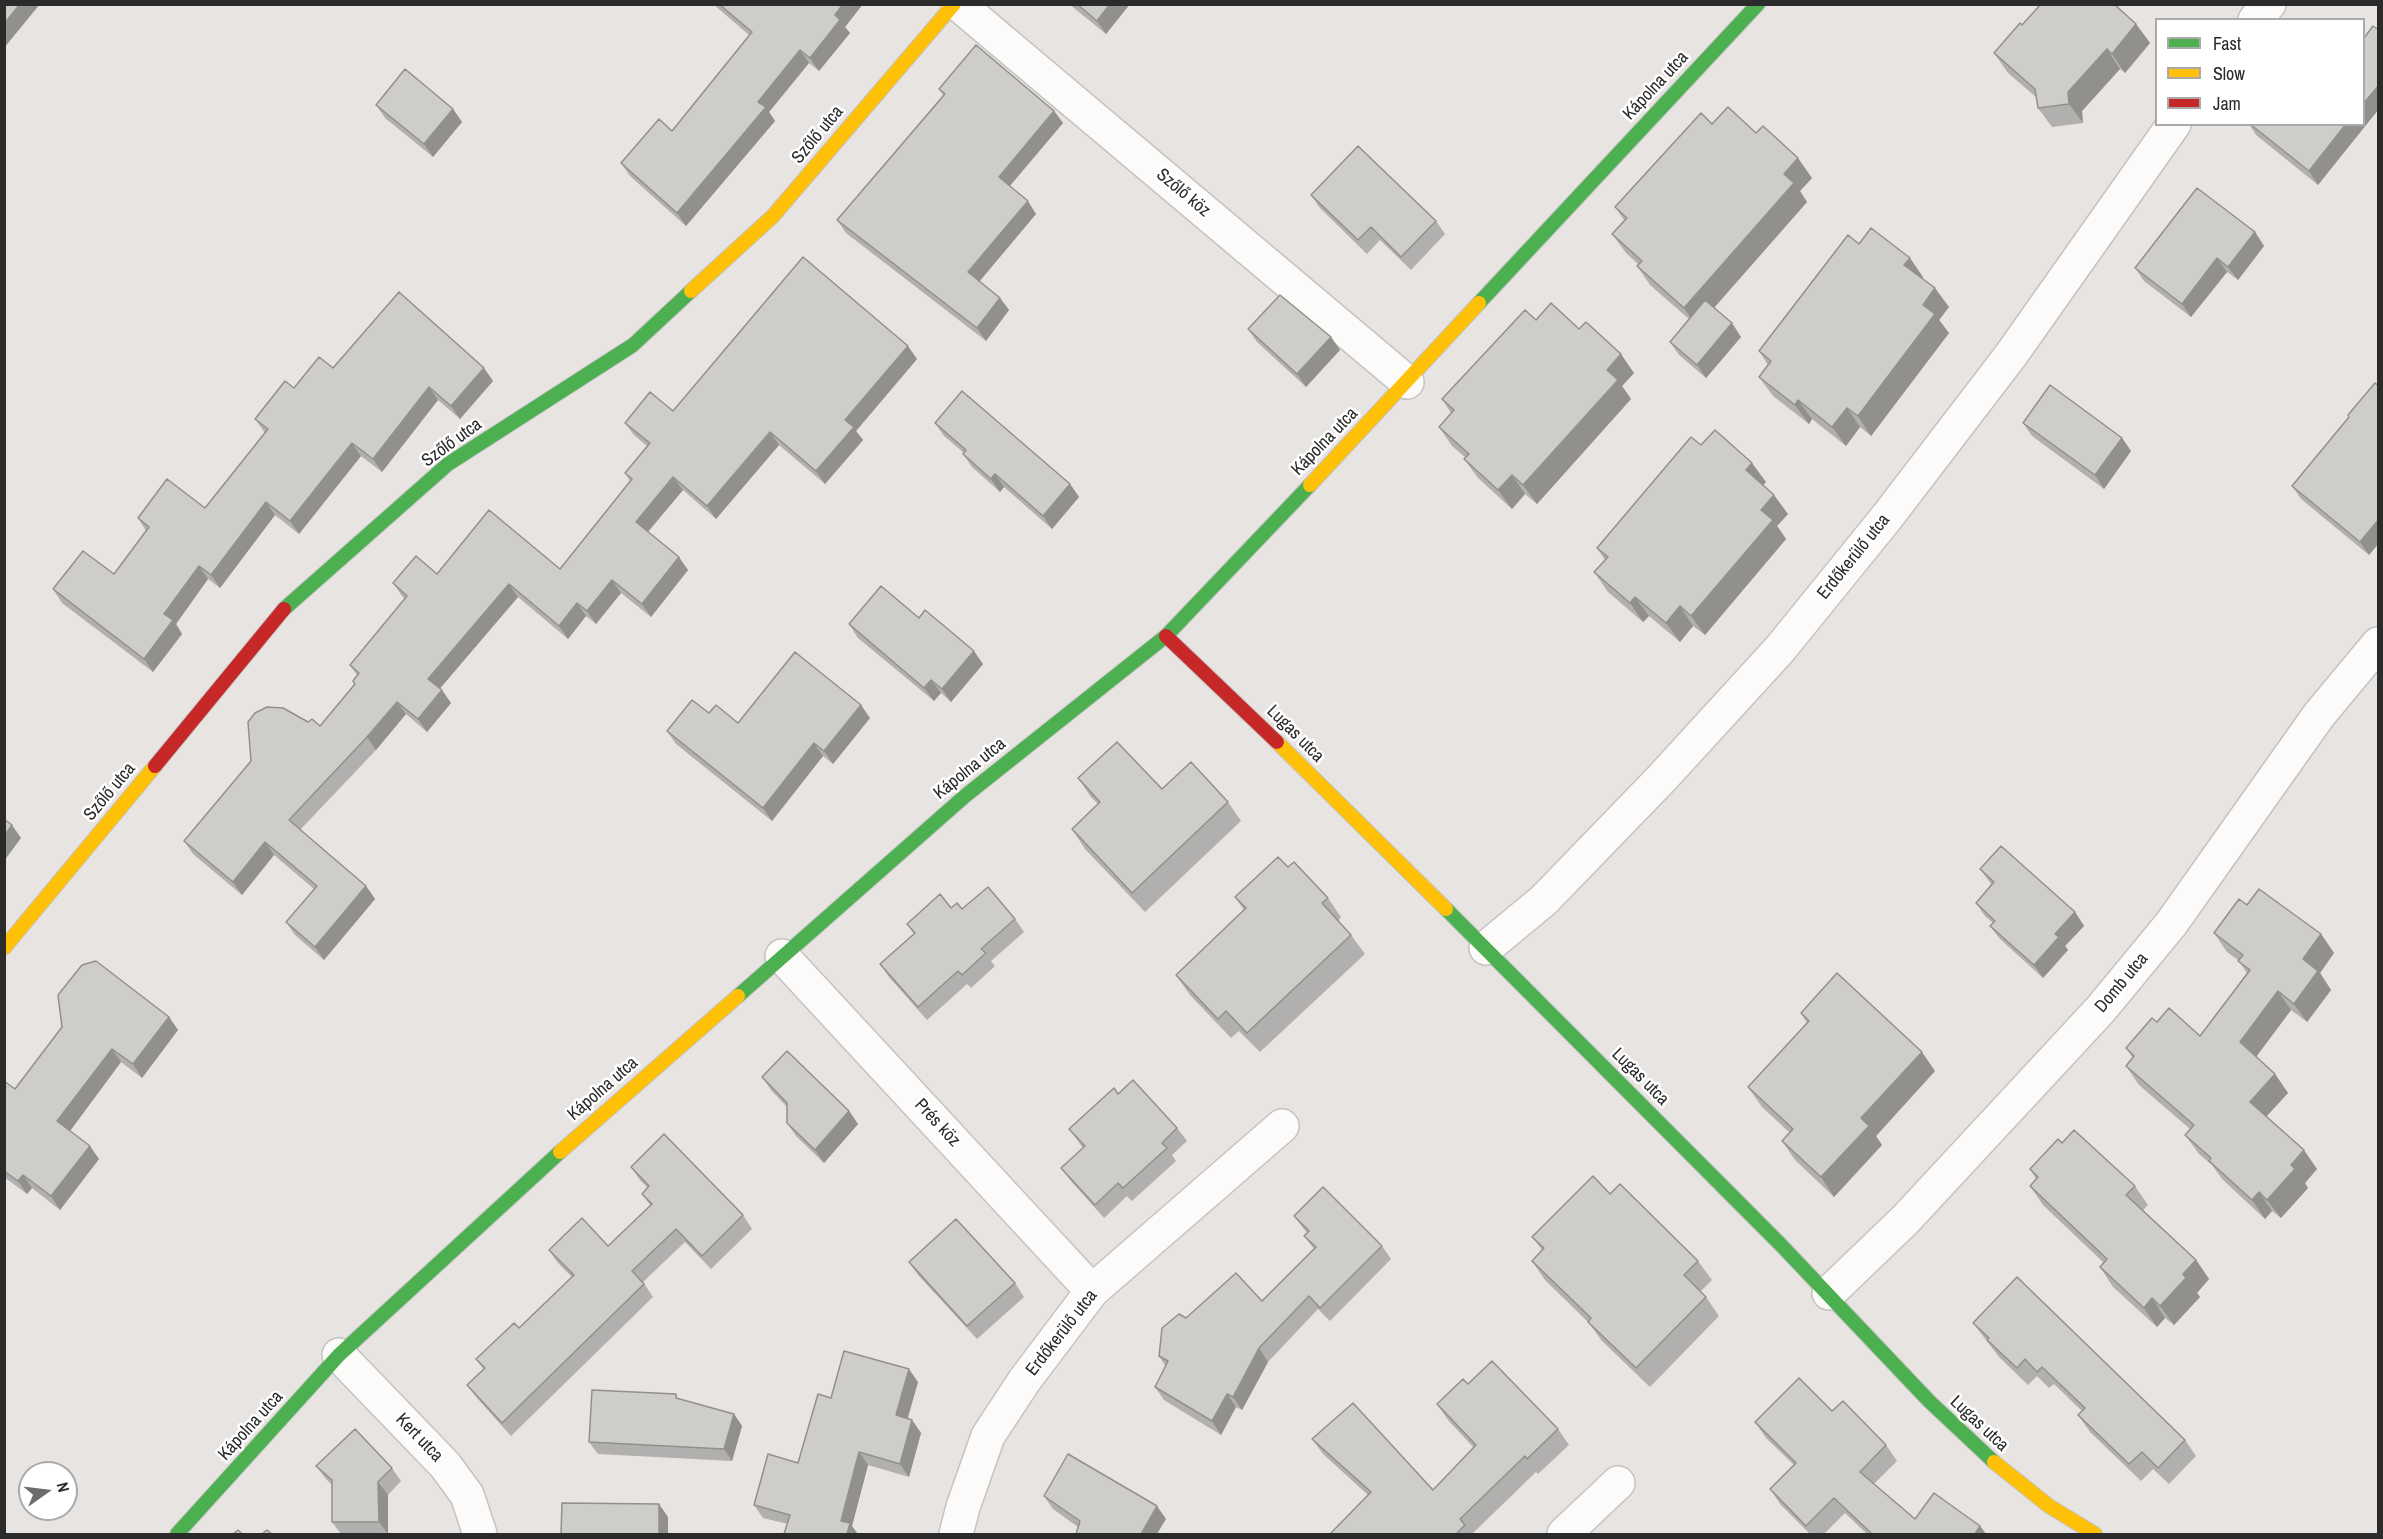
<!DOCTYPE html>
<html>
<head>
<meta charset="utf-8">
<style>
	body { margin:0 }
	#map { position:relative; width:2383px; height:1539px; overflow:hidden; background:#e8e4e1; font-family:"Archivo Narrow",sans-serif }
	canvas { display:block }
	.frame { position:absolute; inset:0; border:6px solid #2b2b2b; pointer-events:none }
	.legend { position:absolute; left:2155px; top:18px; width:210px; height:108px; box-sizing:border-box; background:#fff; border:2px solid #aaa; margin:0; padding:8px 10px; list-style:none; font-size:18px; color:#2b2b2b }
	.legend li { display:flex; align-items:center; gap:12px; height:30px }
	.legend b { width:30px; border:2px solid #aaa }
	.north { position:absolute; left:18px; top:1461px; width:60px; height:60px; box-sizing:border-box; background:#fff; border:2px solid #aaa; border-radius:50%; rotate:76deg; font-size:16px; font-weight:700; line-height:24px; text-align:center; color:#2b2b2b }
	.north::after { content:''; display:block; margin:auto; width:21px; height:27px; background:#6d6c6b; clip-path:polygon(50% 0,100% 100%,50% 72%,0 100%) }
</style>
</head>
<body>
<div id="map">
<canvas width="2383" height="1539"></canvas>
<div class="frame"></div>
<ul class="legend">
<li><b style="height:8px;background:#4caf50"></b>Fast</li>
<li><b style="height:8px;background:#ffc107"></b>Slow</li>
<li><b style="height:8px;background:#c62828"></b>Jam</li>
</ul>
<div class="north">N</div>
</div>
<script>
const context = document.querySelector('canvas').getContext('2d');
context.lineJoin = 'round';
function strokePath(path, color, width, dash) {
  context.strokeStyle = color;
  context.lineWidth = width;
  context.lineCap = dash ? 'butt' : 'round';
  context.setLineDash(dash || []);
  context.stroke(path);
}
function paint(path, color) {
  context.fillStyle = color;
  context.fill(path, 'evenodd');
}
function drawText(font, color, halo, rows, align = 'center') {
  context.font = font + ' "Archivo Narrow",sans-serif';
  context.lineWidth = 5;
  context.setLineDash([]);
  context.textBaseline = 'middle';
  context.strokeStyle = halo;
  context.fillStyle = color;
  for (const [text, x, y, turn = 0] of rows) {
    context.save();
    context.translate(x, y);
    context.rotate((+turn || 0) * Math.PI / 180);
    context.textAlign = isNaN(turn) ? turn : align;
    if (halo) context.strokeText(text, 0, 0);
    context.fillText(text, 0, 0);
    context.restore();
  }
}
const street = new Path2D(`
	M958 4 1407 382
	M2255 20 2269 4
	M1486 948 1544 900 1662 778 1780 649 1887 517 2011 355 2174 124
	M782 956 1092 1291
	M1829 1293 1905 1220 2100 1010 2171 924 2319 715 2378 644
	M339 1355 445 1465 467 1495 480 1534
	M956 1534 963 1507 988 1436 1024 1381 1092 1291 1282 1126
	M1564 1534 1618 1483`);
const fast = new Path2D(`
	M1479 303 1758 4
	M284 609 448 464 633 345 691 291
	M1446 909 1781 1245 1929 1401 1994 1462
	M738 996 965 796 1166 636 1310 485
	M177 1534 339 1355 560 1152`);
const slow = new Path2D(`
	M691 291 773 216 954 4
	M1310 485 1479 303
	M1277 742 1446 909
	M4 948 155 766
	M560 1152 738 996
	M1994 1462 2049 1506 2095 1534`);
const jam = new Path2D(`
	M1166 636 1277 742
	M155 766 284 609`);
const wall = new Path2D(`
	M713 4H863L845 27 850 33 819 71 809 63 769 112 775 121 686 226 630 176 621 163 672 131 749 35Z
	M1069 4H1130L1106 34Z
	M2136 24 2150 43 2125 73 2120 69 2082 111 2083 123 2052 127 2038 108 2037 98 2008 73 1994 53 2022 25Z
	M939 89 1054 111 1063 123 1010 186 1036 214 980 281 1000 298 1009 310 986 341 846 233 837 220 943 95Z
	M376 105 453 109 462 122 433 157 385 118Z
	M1712 124 1756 133 1812 178 1800 191 1807 202 1714 308 1741 337 1706 378 1679 355 1670 342 1689 319 1650 285 1637 266 1638 264 1626 253 1612 234 1624 220 1615 207Z
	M2249 124H2364L2318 185 2256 135Z
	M1311 195 1436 221 1445 234 1411 270 1380 240 1367 254 1320 208Z
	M2255 232 2264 246 2238 280 2227 272 2191 317 2144 281 2135 268Z
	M1859 244 1923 277 1922 278 1949 307 1939 320 1949 333 1871 436 1860 427 1846 446 1812 419 1809 424 1773 396 1759 377 1768 365 1759 351Z
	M1248 329 1331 337 1340 350 1306 387 1257 342Z
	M1579 329 1634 373 1622 386 1631 399 1537 504 1525 494 1512 509 1478 478 1464 459 1466 458 1452 446 1439 427 1451 413 1442 399Z
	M917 359 856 431 863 440 825 484 779 445 716 519 683 490 648 532 688 570 651 617 621 593 596 624 586 616 568 639 518 597 440 688 451 703 427 732 406 714 376 750 300 830 366 886 375 899 324 960 295 935 286 922 314 889 274 855 242 895 193 854 184 841 308 722 320 726 355 684 353 681 357 675 350 665 405 599 402 596 393 583 437 574 560 569 630 481 625 473 647 446 634 435 625 423Z
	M333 368H484L493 381 460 419 438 400 382 472 361 456 299 534 275 515 220 588 208 579 176 624 182 634 153 672 62 603 53 589 114 574 146 531 138 518 205 508 265 433 255 419 294 388Z
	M2379 386V543L2369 555 2301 499 2292 486 2349 417 2348 415Z
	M935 423 1070 484 1079 497 1052 529 1004 487 1000 492 972 467 963 454 964 453 944 436Z
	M2023 423 2122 438 2131 451 2104 489 2032 436Z
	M1701 445 1766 482 1763 485 1788 514 1777 526 1786 539 1705 635 1693 626 1680 642 1649 616 1643 622 1608 592 1594 572 1605 560 1597 548Z
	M919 618 983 664 951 702 941 693 934 701 858 638 849 624Z
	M709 713 738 723 870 718 833 764 823 756 772 821 676 744 667 731Z
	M1078 778 1162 789 1228 802 1241 821 1145 912 1085 849 1072 829 1098 804 1091 797Z
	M1288 867 1328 898 1341 917 1338 921 1351 935 1365 954 1260 1052 1239 1031 1231 1038 1190 995 1176 975 1244 910 1235 897Z
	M1980 869 2075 912 2084 926 2065 946 2068 950 2043 978 2000 939 1990 926 1993 923 1985 916 1976 903 1991 884Z
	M2247 905 2321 934 2334 953 2320 973 2331 990 2307 1022 2291 1010 2256 1057 2275 1074 2288 1093 2266 1117 2317 1169 2305 1183 2308 1188 2281 1218 2272 1211 2265 1219 2222 1179 2212 1165 2199 1154 2185 1135 2190 1129 2139 1085 2126 1066 2133 1058 2126 1048 2157 1022 2200 1036 2247 973 2238 960 2227 952 2214 933Z
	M951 908 1015 919 1024 932 991 961 995 966 971 988 967 984 927 1020 889 977 880 964 914 934 907 924Z
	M1801 1013 1935 1071 1876 1136 1882 1145 1834 1197 1795 1160 1782 1141 1790 1133 1762 1107 1748 1087 1807 1023Z
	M169 1017 178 1030 142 1078 121 1062 70 1131 99 1159 60 1210 32 1188 27 1194 4 1177V1081L15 1089Z
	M762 1077 849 1111 858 1124 824 1163 796 1136 787 1123V1107L771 1090Z
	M1118 1094 1177 1128 1187 1141 1172 1155 1176 1161 1132 1201 1127 1196 1104 1218 1071 1181 1061 1168 1083 1148 1069 1129Z
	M2062 1143 2135 1186 2148 1205 2143 1210 2196 1260 2209 1279 2197 1293 2200 1297 2174 1325 2165 1318 2157 1327 2113 1287 2100 1267 2104 1263 2043 1205 2030 1186 2036 1179 2030 1169Z
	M631 1167 743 1215 752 1229 711 1269 685 1242 643 1282 653 1297 511 1436 477 1398 467 1385 484 1370 476 1359 519 1328 572 1277 558 1263 549 1250 608 1246 651 1206 642 1194 648 1188 640 1180Z
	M1610 1194 1698 1261 1712 1280 1700 1292 1706 1297 1719 1316 1650 1387 1602 1341 1588 1322 1545 1280 1532 1261 1542 1250 1532 1237Z
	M1294 1216 1382 1246 1391 1259 1330 1321 1318 1309 1268 1362 1242 1410 1236 1407 1221 1435 1164 1400 1155 1387 1166 1367 1159 1356 1186 1318 1262 1301 1314 1249 1304 1236 1307 1233Z
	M909 1262 1015 1283 1024 1297 977 1339 918 1275Z
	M1973 1323 2185 1440 2196 1456 2169 1484 2153 1469 2141 1481 2090 1432 2078 1415 2082 1411 2054 1384 2049 1388 2037 1376 2028 1385 1999 1357Z
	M918 1382 907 1418 912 1420 921 1433 909 1477 868 1465 852 1526 788 1524 763 1518 754 1505 798 1463 831 1398Z
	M1468 1384 1558 1429 1569 1445 1538 1474 1536 1472 1472 1534H1330L1368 1495 1323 1454 1312 1439 1433 1490 1474 1448 1448 1420 1437 1404Z
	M680 1399 734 1414 742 1426 732 1461 598 1454 589 1442Z
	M1832 1411 1886 1445 1897 1461 1874 1484 1915 1519 1980 1526 1986 1534H1867L1845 1513 1824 1534H1810L1781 1505 1770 1489 1794 1465 1766 1438 1755 1422Z
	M316 1466 392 1468 401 1481 388 1495V1534H341L332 1522V1485L326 1479Z
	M1044 1496 1166 1519 1078 1527 1053 1509Z`);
const shadedWall = new Path2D(`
	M20 4H40L4 48V24Z
	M843 4H863L845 27 850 33 819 71 810 58 835 15Z
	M1110 4H1130L1106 34 1097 21Z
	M2136 24 2150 43 2125 73 2112 54Z
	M2107 49 2120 69 2082 111 2083 123 2069 104 2068 92Z
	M800 50 809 63 769 112 775 121 686 226 677 213 758 102Z
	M2379 85V109L2318 185 2309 171 2346 124H2364V103Z
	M453 109 462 122 433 157 424 144Z
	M1054 111 1063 123 1007 189 999 177Z
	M1798 158 1812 178 1800 191 1807 202 1697 327 1684 308 1784 174Z
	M1028 201 1036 214 977 284 968 272Z
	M2255 232 2264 246 2238 280 2228 267Z
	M1910 258 1923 277 1918 284 1904 265Z
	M2217 258 2227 272 2191 317 2182 304Z
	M1935 288 1949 307 1939 320 1949 333 1871 436 1858 416 1923 305Z
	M1000 298 1009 310 986 341 977 328Z
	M1732 323 1741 337 1706 378 1697 365Z
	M1331 337 1340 350 1306 387 1297 374Z
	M908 346 917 359 856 431 863 440 825 484 816 471 845 420Z
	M1621 354 1634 373 1622 386 1631 399 1537 504 1523 485 1607 370Z
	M484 368 493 381 460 419 451 406Z
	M429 387 438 400 382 472 373 459Z
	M1798 400 1812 419 1809 424 1795 405Z
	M1847 408 1860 427 1846 446 1832 427Z
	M770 432 779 445 716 519 707 506Z
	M2122 438 2131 451 2104 489 2095 475Z
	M352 443 361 456 299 534 290 521Z
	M1752 463 1766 482 1760 489 1746 470Z
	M995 474 1004 487 1000 492 991 479Z
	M1512 475 1525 494 1512 509 1498 490Z
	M673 477 683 490 645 535 636 522Z
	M1070 484 1079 497 1052 529 1043 516Z
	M1774 495 1788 514 1777 526 1786 539 1705 635 1691 616 1761 510Z
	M266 502 275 515 220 588 211 575Z
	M2379 519V543L2369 555 2360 542Z
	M679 557 688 570 651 617 642 604Z
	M199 566 208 579 176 624 182 634 153 672 144 659 164 614Z
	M612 580 621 593 596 624 587 611Z
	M509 584 518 597 437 692 428 679Z
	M1635 597 1649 616 1643 622 1630 603Z
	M577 603 586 616 568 639 559 626Z
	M1680 606 1693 626 1680 642 1666 623Z
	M974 651 983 664 951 702 942 689Z
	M931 680 941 693 934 701 924 688Z
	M442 690 451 703 427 732 418 719Z
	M397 702 406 714 376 750 367 737Z
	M861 705 870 718 833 764 824 751Z
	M814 743 823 756 772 821 763 808Z
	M12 825 21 838 4 861V836Z
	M265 842 274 855 242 895 233 882Z
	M366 886 375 899 324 960 315 947Z
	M2075 912 2084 926 2065 946 2068 950 2043 978 2034 965 2055 934Z
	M2321 934 2334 953 2320 973 2331 990 2307 1022 2294 1004 2303 959Z
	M2278 991 2291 1010 2253 1061 2240 1042Z
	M169 1017 178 1030 142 1078 133 1064Z
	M112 1049 121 1062 67 1135 57 1121Z
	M1922 1052 1935 1071 1876 1136 1882 1145 1834 1197 1821 1177 1861 1118Z
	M2275 1074 2288 1093 2263 1120 2250 1102Z
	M849 1111 858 1124 824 1163 815 1150Z
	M90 1146 99 1159 60 1210 51 1196Z
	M2304 1150 2317 1169 2305 1183 2308 1188 2281 1218 2267 1200 2291 1165Z
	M23 1175 32 1188 27 1194 18 1181Z
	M2259 1192 2272 1211 2265 1219 2252 1200Z
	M2196 1260 2209 1279 2197 1293 2200 1297 2174 1325 2160 1306 2183 1274Z
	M2152 1298 2165 1318 2157 1327 2144 1308Z
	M1259 1348 1268 1362 1242 1410 1233 1397Z
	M909 1369 918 1382 905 1428 896 1415Z
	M1227 1394 1236 1407 1221 1435 1212 1421Z
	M734 1414 742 1426 732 1461 724 1449Z
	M912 1420 921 1433 909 1477 900 1464Z
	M859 1452 868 1465 852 1526 858 1534H847L841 1521Z
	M378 1482 388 1495V1534L379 1522Z
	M659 1504 668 1517V1534H659Z
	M1157 1506 1166 1519 1157 1534H1141Z
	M1980 1526 1986 1534H1975Z`);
const building = new Path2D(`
	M4 4H20L4 24Z
	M719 4H843L835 15 840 20 810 58 800 50 758 102 766 107 677 213 621 163 659 119 672 131 752 32Z
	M1077 4H1110L1097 21Z
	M2041 4H2114L2136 24 2112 54 2107 49 2068 92 2069 104 2038 108 2035 89 1994 53 2020 23 2022 25Z
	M2373 26 2379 30V85L2364 103V38Z
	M976 45 1054 111 999 177 1028 201 968 272 1000 298 977 328 837 220 945 94 939 89Z
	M405 69 453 109 424 144 376 105Z
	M1728 107 1756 133 1763 126 1798 158 1784 174 1794 183 1684 308 1637 266 1642 261 1612 234 1627 218 1615 207 1701 113 1712 124Z
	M2250 124H2346L2309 171Z
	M1358 146 1436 221 1401 257 1371 227 1358 240 1311 195Z
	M2197 188 2255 232 2228 267 2217 258 2182 304 2135 268Z
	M1871 228 1910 258 1904 265 1935 288 1923 305 1935 314 1858 416 1847 408 1832 427 1798 400 1795 405 1759 377 1771 361 1759 351 1848 235 1859 244Z
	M803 257 908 346 845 420 854 427 816 471 770 432 707 506 673 477 636 522 679 557 642 604 612 580 587 611 577 603 559 626 509 584 428 679 442 690 418 719 397 702 367 737 289 820 366 886 315 947 286 922 317 886 265 842 233 882 184 841 251 761 248 722 255 713 267 707 283 708 308 722 312 719 320 726 355 684 353 681 359 673 350 665 407 596 393 583 416 556 437 574 489 510 560 569 632 479 625 473 650 443 625 423 650 392 673 411Z
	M399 292 484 368 451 406 429 387 373 459 352 443 290 521 266 502 211 575 199 566 164 614 173 620 144 659 53 589 83 551 114 574 149 527 138 518 167 479 205 508 268 429 255 419 285 381 294 388 319 357 333 368Z
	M1280 295 1331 337 1297 374 1248 329Z
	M1705 300 1732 323 1697 365 1670 342Z
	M1551 303 1579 329 1586 322 1621 354 1607 370 1618 380 1523 485 1512 475 1498 490 1464 459 1469 454 1439 427 1454 410 1442 399 1525 310 1536 320Z
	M2375 383 2379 386V519L2360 542 2292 486 2349 417 2348 415Z
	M2050 385 2122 438 2095 475 2023 423Z
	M962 391 1070 484 1043 516 995 474 991 479 963 454 966 450 935 423Z
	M1715 430 1752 463 1746 470 1774 495 1761 510 1773 520 1691 616 1680 606 1666 623 1635 597 1630 603 1594 572 1608 557 1597 548 1691 437 1701 445Z
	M881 586 919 618 925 610 974 651 942 689 931 680 924 688 849 624Z
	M795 652 861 705 824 751 814 743 763 808 667 731 692 700 709 713 716 705 738 723Z
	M1117 742 1162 789 1191 762 1228 802 1132 893 1072 829 1100 802 1078 778Z
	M4 819 12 825 4 836Z
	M2001 846 2075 912 2055 934 2059 937 2034 965 1990 926 1995 921 1976 903 1994 882 1980 869Z
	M1278 857 1288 867 1294 862 1328 898 1322 903 1351 935 1247 1033 1226 1011 1218 1019 1176 975 1246 908 1235 897Z
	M988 887 1015 919 981 949 986 953 962 975 958 971 918 1007 880 964 915 933 907 924 940 894 951 908 957 903 962 909Z
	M2259 889 2321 934 2303 959 2318 971 2294 1004 2278 991 2240 1042 2275 1074 2250 1102 2304 1150 2291 1165 2295 1169 2267 1200 2259 1192 2252 1200 2209 1161 2211 1158 2185 1135 2194 1125 2126 1066 2134 1056 2126 1048 2152 1018 2157 1022 2169 1008 2200 1036 2250 970 2238 961 2243 955 2214 933 2239 899 2247 905Z
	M96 961 169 1017 133 1064 112 1049 57 1121 90 1146 51 1196 23 1175 18 1181 4 1171V1081L15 1089 62 1027 58 995 82 965Z
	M1837 973 1922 1052 1861 1118 1869 1126 1821 1177 1782 1141 1793 1129 1748 1087 1809 1021 1801 1013Z
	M787 1051 849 1111 815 1150 787 1123V1103L762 1077Z
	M1133 1080 1177 1128 1162 1143 1167 1148 1123 1188 1118 1183 1095 1205 1061 1168 1085 1146 1069 1129 1114 1088 1118 1094Z
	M2074 1130 2135 1186 2126 1195 2196 1260 2183 1274 2186 1278 2160 1306 2152 1298 2144 1308 2100 1267 2107 1259 2030 1186 2038 1177 2030 1169 2058 1139 2062 1143Z
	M664 1134 743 1215 702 1256 676 1229 632 1271 644 1284 502 1423 467 1385 485 1368 476 1359 514 1323 519 1328 574 1275 549 1250 582 1218 608 1246 652 1204 642 1194 649 1186 631 1167Z
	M1593 1176 1610 1194 1620 1184 1698 1261 1684 1275 1706 1297 1636 1368 1588 1322 1591 1318 1532 1261 1544 1248 1532 1237Z
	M1323 1187 1382 1246 1320 1308 1309 1296 1259 1348 1233 1397 1227 1394 1212 1421 1155 1387 1168 1361 1159 1356 1162 1328 1179 1314 1186 1318 1236 1273 1262 1301 1316 1247 1304 1236 1309 1231 1294 1216Z
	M956 1219 1015 1283 967 1326 909 1262Z
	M2017 1277 2185 1440 2158 1468 2142 1452 2129 1464 2078 1415 2085 1408 2042 1367 2037 1372 2025 1359 2017 1368 1987 1340 1989 1338 1973 1323Z
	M844 1351 909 1369 896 1415 912 1420 900 1464 859 1452 841 1521 850 1523 847 1534H784L790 1515 754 1505 768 1454 798 1463 818 1394 831 1398Z
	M1492 1361 1558 1429 1527 1459 1525 1456 1460 1519 1465 1525 1456 1534H1330L1371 1492 1312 1439 1353 1403 1433 1490 1476 1445 1437 1404 1463 1379 1468 1384Z
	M1799 1378 1832 1411 1843 1401 1886 1445 1860 1472 1915 1519 1934 1493 1980 1526 1975 1534H1872L1834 1498 1806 1526 1770 1489 1796 1463 1755 1422Z
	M592 1390 676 1394V1398L734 1414 724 1449 589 1442Z
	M355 1429 392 1468 378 1482 379 1522H332V1480L316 1466Z
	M1068 1454 1157 1506 1141 1534H1076L1080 1521 1044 1496Z
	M562 1503 659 1504V1534H561Z
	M238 1530 242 1534H233Z
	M267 1530 272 1534H262Z`);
const streetNames = [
	["Kápolna utca",1656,86,-47],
	["Szőlő utca",818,135,-50],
	["Szőlő köz",1183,193,40],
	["Kápolna utca",1325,442,-46],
	["Szőlő utca",452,443,-36],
	["Erdőkerülő utca",1854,557,-51],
	["Lugas utca",1295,734,45],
	["Kápolna utca",970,769,-39],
	["Szőlő utca",110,792,-50],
	["Domb utca",2122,983,-50],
	["Lugas utca",1640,1077,45],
	["Kápolna utca",603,1089,-41],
	["Prés köz",937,1123,47],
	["Erdőkerülő utca",1062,1333,-52],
	["Lugas utca",1979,1424,43],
	["Kápolna utca",251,1426,-48],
	["Kert utca",419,1438,46]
];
strokePath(street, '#c4c3c3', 36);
strokePath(fast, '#c4c3c3', 16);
strokePath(slow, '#c4c3c3', 16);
strokePath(jam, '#c4c3c3', 16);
strokePath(street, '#fcfbfa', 33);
strokePath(fast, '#4caf50', 14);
strokePath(slow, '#ffc107', 14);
strokePath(jam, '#c62828', 14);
paint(wall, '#b2b0ae');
paint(shadedWall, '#91908d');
paint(building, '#cfcdca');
strokePath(building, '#91908d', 1.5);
drawText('18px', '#2b2b2b', '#fff', streetNames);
</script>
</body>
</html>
